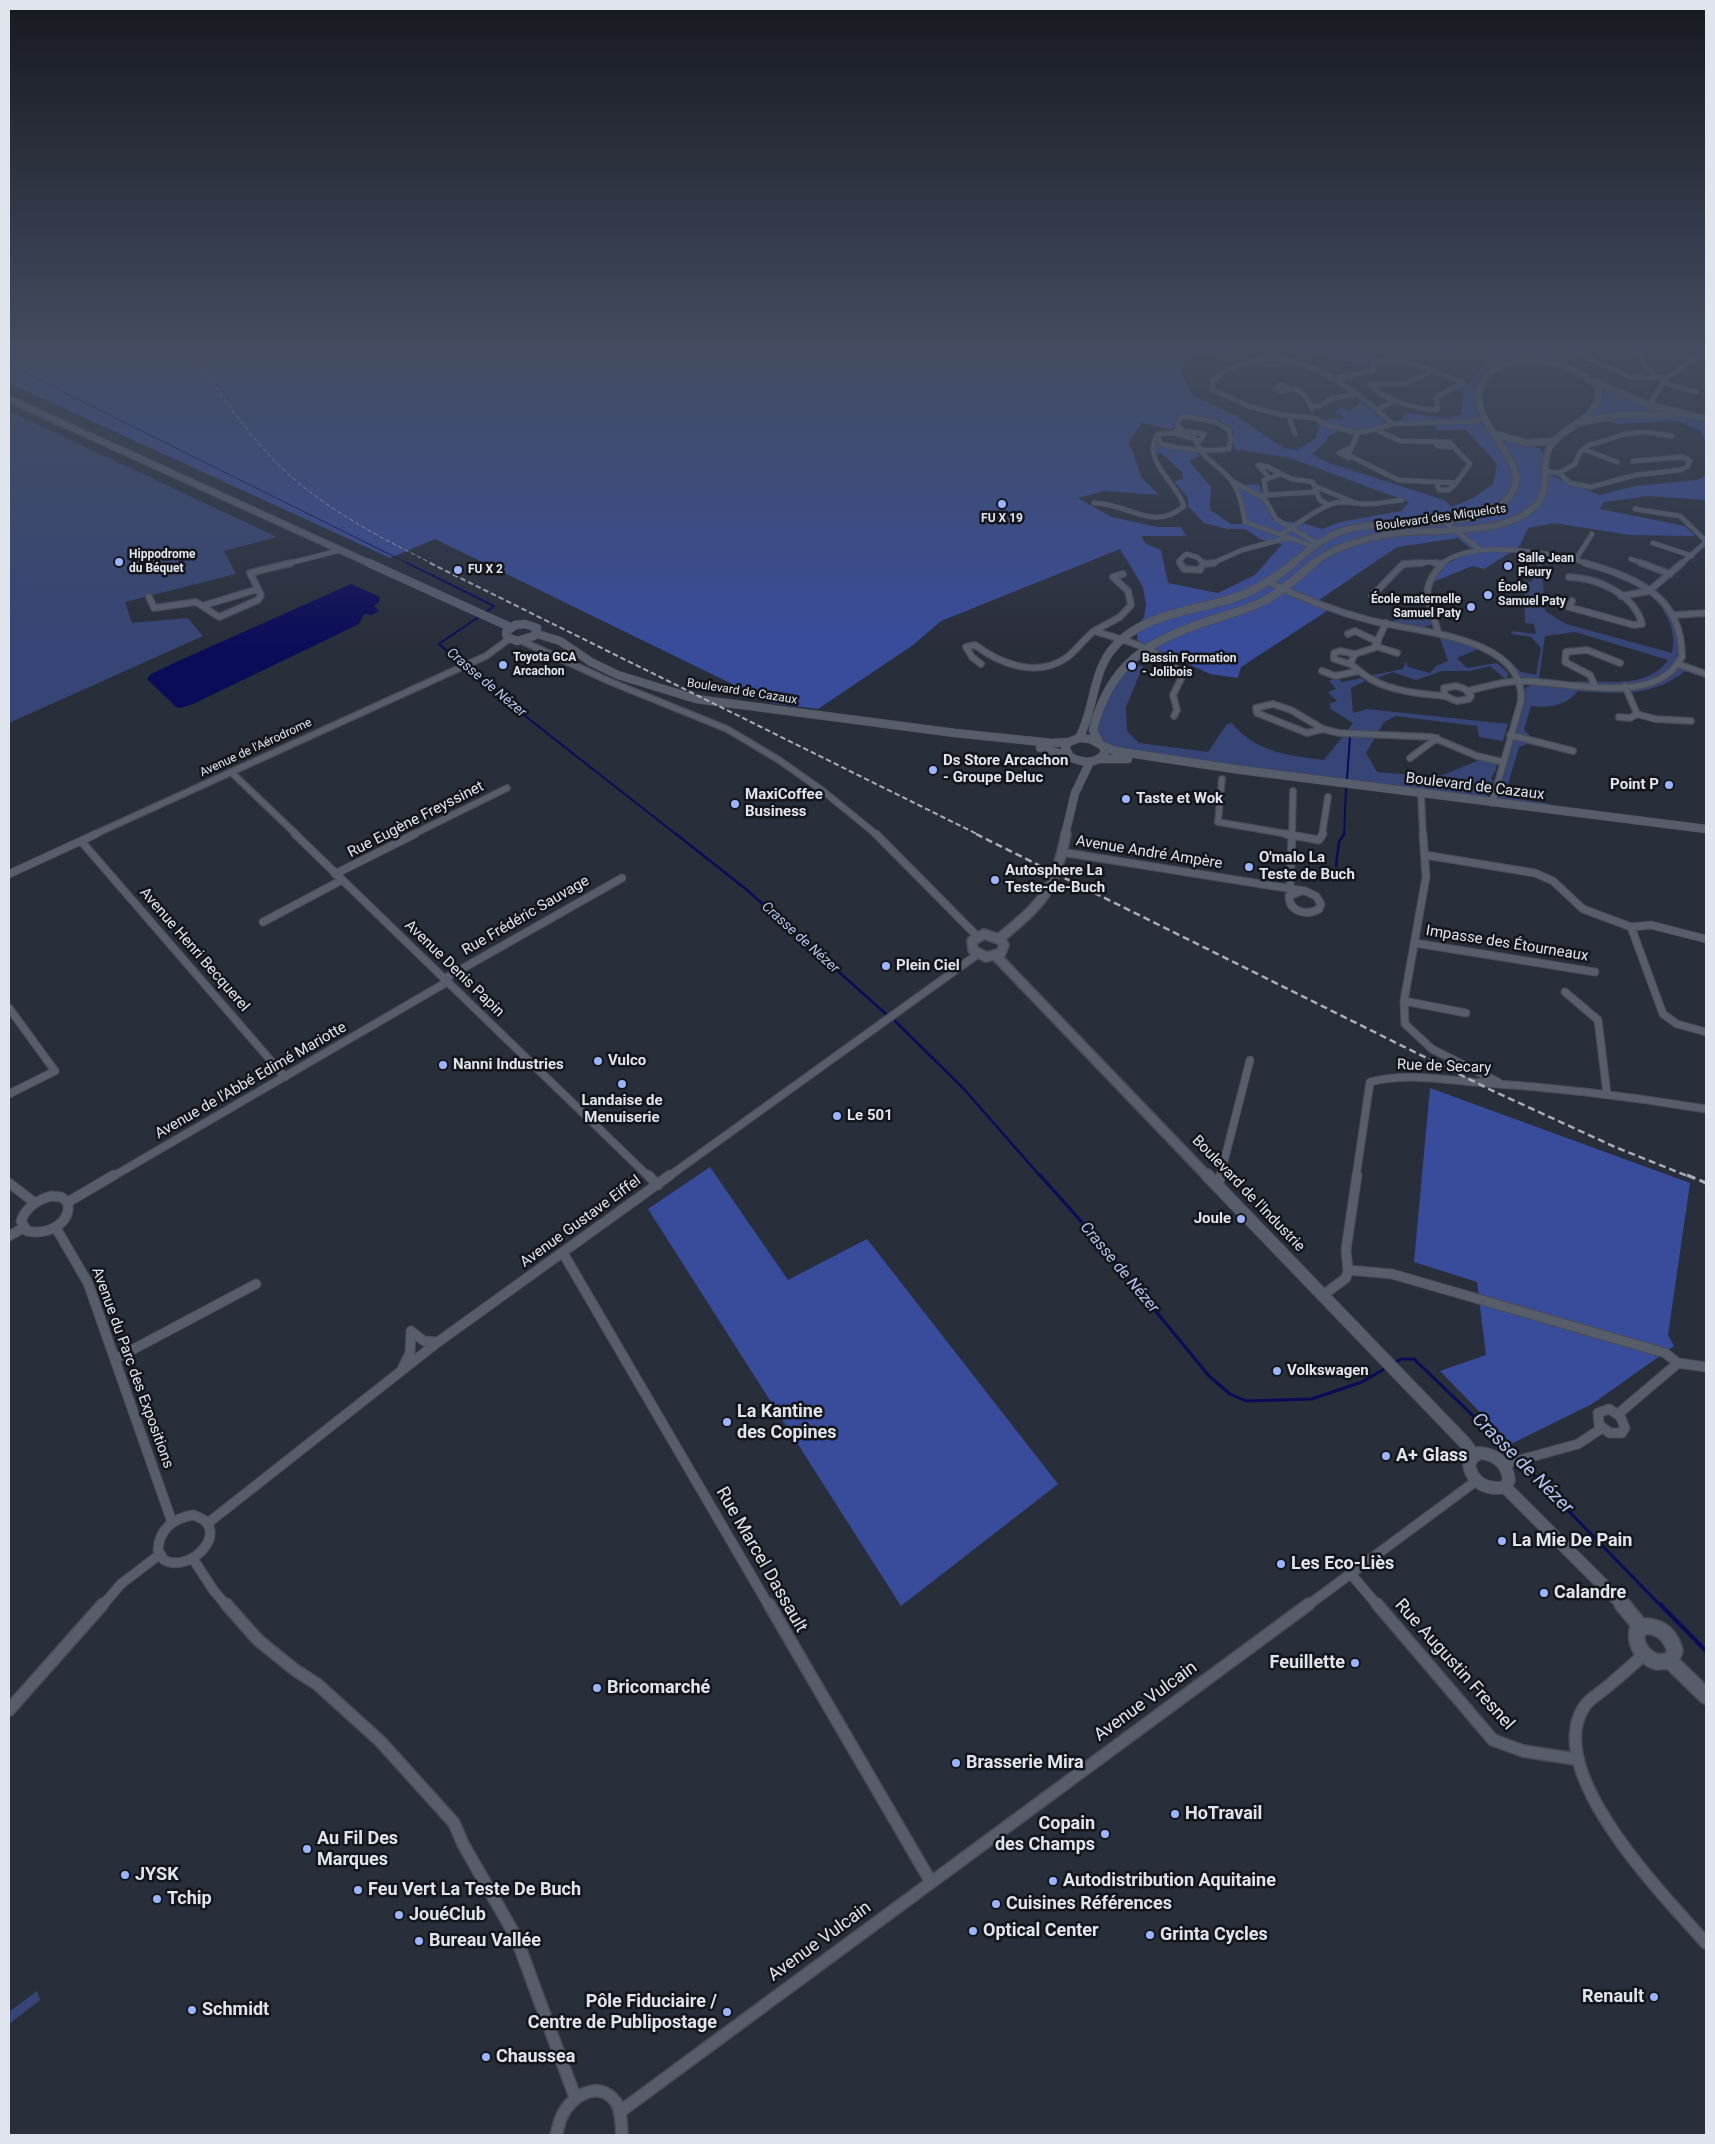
<!DOCTYPE html>
<html>
<head>
<meta charset="utf-8">
<style>
	body { margin:0 }
	#map { position:relative; width:1715px; height:2144px; overflow:hidden; background:#292e3b; font-family:Roboto,sans-serif }
	canvas { display:block }
	.frame { position:absolute; inset:0; border:10px solid #e0e4ec; pointer-events:none }
</style>
</head>
<body>
<div id="map">
<canvas width="1715" height="2144"></canvas>
<div class="frame"></div>
</div>
<script>
const context = document.querySelector('canvas').getContext('2d');
context.lineJoin = 'round';
function paint(path, color) {
  context.fillStyle = color;
  context.fill(path, 'evenodd');
}
function strokePath(path, color, width, dash) {
  context.strokeStyle = color;
  context.lineWidth = width;
  context.lineCap = dash ? 'butt' : 'round';
  context.setLineDash(dash || []);
  context.stroke(path);
}
function drawText(font, color, halo, rows, align = 'center') {
  context.font = font + ' Roboto,sans-serif';
  context.lineWidth = 5;
  context.setLineDash([]);
  context.textBaseline = 'middle';
  context.strokeStyle = halo;
  context.fillStyle = color;
  for (const [text, x, y, turn = 0] of rows) {
    context.save();
    context.translate(x, y);
    context.rotate((+turn || 0) * Math.PI / 180);
    context.textAlign = isNaN(turn) ? turn : align;
    if (halo) context.strokeText(text, 0, 0);
    context.fillText(text, 0, 0);
    context.restore();
  }
}
const green = new Path2D(`
	M1496 347H1501C1497 364 1482 370 1477 386L1465 387 1464 393 1455 389 1470 383Z
	M9 411 277 537 224 551 236 574 125 602 132 623 188 618 203 636 9 723Z
	M1537 554 1541 555 1545 611 1566 624 1672 653C1675 636 1672 625 1663 610L1666 611C1677 625 1683 649 1674 666L1682 669 1686 663 1706 670V678L1685 671C1653 697 1617 694 1578 691 1566 706 1549 708 1531 706L1524 730 1532 738 1530 743 1519 747 1505 794 1511 798 1551 804 1549 808 1503 802 1497 799 1524 705 1525 688 1534 684 1579 689 1576 681C1606 681 1648 689 1668 660L1575 632 1545 636 1539 679 1522 678 1504 659H1508L1521 672 1536 675 1541 648 1531 637 1511 634 1512 631 1536 634 1534 624 1525 623 1524 581 1532 582 1534 570H1537Z
	M1400 615 1430 619 1433 624 1424 627 1393 622Z
	M1439 636 1478 649 1457 658 1467 668 1497 663 1508 673V677L1505 679 1490 666 1470 671H1442L1416 680 1393 672 1374 679 1369 676 1403 669 1406 661 1408 667 1430 673 1436 666 1448 661Z
	M1129 665 1143 666 1126 707 1127 731 1139 743 1208 752 1227 724 1232 723C1255 752 1290 756 1324 760L1353 723 1329 708 1331 707 1329 704 1337 701 1328 692 1336 689 1329 681 1338 678 1342 682 1361 678 1365 681 1351 688 1353 713 1367 709 1508 724 1503 741 1479 737 1477 726 1396 716 1384 722 1366 753 1377 772 1427 776 1443 775 1484 758 1497 764 1496 770 1491 778 1493 781 1488 797 1479 799 1238 767 1116 748 1104 743 1096 731 1103 704Z
	M37 1991 40 2000 9 2024V2012Z`);
const forest = new Path2D(`
	M9 347H1251L1187 357 1180 369 1192 395 1236 416 1284 448 1297 450 1316 438 1321 419H1346L1336 412 1341 408 1350 412 1360 402 1382 418 1386 424 1359 432 1340 430 1327 437V441L1312 454 1329 463 1444 500 1452 507 1473 498 1493 484 1497 464 1466 430H1437L1434 425 1399 423 1405 412 1445 418 1461 415 1465 387H1475V402L1480 423 1503 440 1540 448 1550 474C1566 483 1583 487 1599 495L1636 486 1697 480 1706 476V500L1649 496 1604 502 1600 509 1685 526 1695 536 1630 535 1554 523 1528 528 1519 547 1484 569 1472 566 1433 582 1443 566 1473 550 1458 538 1397 547 1319 600 1327 611 1241 667 1238 678 1210 674 1137 640V626L1144 617 1146 605 1143 587 1120 549 941 621 913 645 818 709 771 703 435 539 390 558 9 383ZM1182 414 1220 420 1234 432V449L1290 458 1409 502 1401 511 1340 522 1322 529 1302 523 1273 520 1259 484 1239 485 1242 524H1231L1210 510 1211 487 1189 461 1200 456 1197 453 1168 448 1153 443 1155 453 1162 454 1182 472 1183 479 1174 481 1188 498V506L1204 523 1227 529H1245L1262 540 1282 544 1255 575 1218 593 1168 583 1161 550 1146 544 1141 536H1186L1181 527H1157L1112 517 1078 498 1104 491 1159 495 1142 478 1129 442 1142 423 1172 430Z
	M1283 347H1352L1371 357 1368 360 1370 368 1338 358Z
	M1501 347H1523L1527 350 1539 349 1561 359C1555 361 1505 357 1499 355Z
	M1606 388 1655 410 1706 422V445L1702 431 1677 421 1617 424 1591 416Z
	M1430 1088 1690 1183 1668 1335 1674 1346 1592 1404 1511 1444 1440 1371 1486 1355 1477 1282 1414 1262Z
	M710 1167 788 1280 867 1239 1058 1484 901 1606 648 1209Z`);
const water = new Path2D(`
	M351 584 380 597 379 602 374 606 379 611 372 615 364 614 359 624 191 705 180 708 176 707 147 679 151 674 174 663Z`);
const streamFar4 = new Path2D(`
	M9 365 409 564`);
const streamFar3 = new Path2D(`
	M407 563 494 606 485 613
	M480 616 439 644 483 683 677 835
	M1347 779 1350 737
	M1344 835 1346 789`);
const streamFar2 = new Path2D(`
	M676 834 747 890 886 1014
	M1336 866 1339 842 1344 834
	M895 1021 963 1088 1041 1177`);
const streamFar1 = new Path2D(`
	M1040 1175 1094 1236 1209 1376 1230 1394 1246 1401 1312 1399 1362 1382 1386 1368
	M1394 1363 1401 1359H1414L1516 1457
	M1520 1461 1661 1606`);
const stream = new Path2D(`
	M1660 1604 1706 1651`);
const streetFar4 = new Path2D(`
	M1439 347 1440 350
	M1580 347 1581 355 1630 377 1666 378
	M1634 347C1654 380 1659 383 1696 392
	M1338 378 1373 371V361L1410 362 1463 383 1436 397 1438 409 1436 410 1418 408 1395 401 1376 410
	M1280 385 1287 387 1289 390 1282 392 1274 389Z
	M1288 388C1302 389 1307 397 1312 409
	M1395 401 1379 393 1370 384H1404L1432 371
	M1651 402 1666 378 1706 351
	M1310 406H1320L1333 398 1358 394
	M1289 416 1295 434
	M1375 429 1400 441 1449 442 1470 464 1456 483 1398 480 1348 455 1358 433Z
	M1375 429 1393 424 1475 421 1485 418
	M1176 430 1204 434 1201 440 1197 441
	M1358 433 1326 425 1315 418 1282 415 1248 406 1212 389 1213 380C1218 377 1223 372 1229 369 1293 338 1348 385 1393 424
	M1157 435 1161 444C1184 450 1205 452 1229 449L1231 438 1229 430 1216 422 1183 416 1177 424 1181 429
	M1435 441 1438 446 1452 447
	M1583 449 1617 462
	M1349 458 1339 453 1350 448
	M1544 471 1559 473 1570 483 1591 487 1636 475 1680 470 1687 467 1690 461 1683 457 1633 461
	M1559 473 1575 464 1580 452 1587 446 1625 434 1644 432 1672 436
	M1269 478 1258 465 1268 467 1281 474
	M1232 481 1265 499 1276 519 1317 543
	M1436 482 1439 490H1449L1456 483
	M1315 488 1320 500 1329 505
	M1265 495 1317 492
	M1262 497 1266 494 1264 480 1281 474 1292 479 1313 482 1314 486 1351 501
	M1094 503C1128 503 1154 533 1184 506 1177 482 1140 460 1158 434L1175 433 1195 439C1203 460 1218 464 1231 480 1240 492 1243 508 1245 522L1312 546
	M1635 509 1680 516 1706 541
	M1443 520 1480 550
	M1281 535C1297 524 1314 511 1331 504 1342 500 1352 503 1363 504 1375 505 1390 501 1402 500
	M1653 543 1692 556
	M1576 559 1592 534
	M1631 559 1644 564
	M286 564 341 550
	M1181 564 1179 561 1186 554 1197 557 1204 564
	M1205 564 1213 563 1242 550 1287 538
	M1404 564 1431 562 1442 564
	M1442 564C1473 538 1554 553 1590 564
	M1681 564 1706 542`);
const streetFar3 = new Path2D(`
	M1180 563 1184 569 1200 570 1203 563
	M1435 563 1442 564
	M1641 563 1670 574
	M1204 564 1214 563
	M1569 577C1598 578 1634 594 1642 624L1634 625 1569 607 1572 601
	M1269 582C1301 598 1334 611 1369 620 1412 632 1526 635 1521 701L1492 803
	M1372 596 1403 564 1422 563
	M1621 596 1649 591 1682 563
	M149 597 154 608 196 602 219 617 258 600 261 595 250 573 291 563
	M202 606 258 589
	M1674 615 1706 613
	M1386 623 1374 648 1355 654 1350 664C1357 668 1362 674 1369 678 1390 691 1420 694 1445 696
	M1094 631 1120 617 1131 605 1128 591 1113 577 1123 574
	M1438 632C1430 599 1417 591 1443 563
	M1348 634 1355 631 1378 642
	M522 641 611 682 727 729 779 760 823 791 877 835
	M1375 646 1397 653
	M981 664 972 657 966 647 975 645C1000 664 1037 678 1066 658 1076 651 1084 639 1094 631 1124 641 1165 648 1182 677L1173 695 1177 710 1174 716
	M1350 664 1334 659V653L1340 651 1355 654
	M1678 664 1706 674
	M1322 671 1335 676 1359 671
	M1456 686 1465 689 1471 696 1469 699 1457 701 1445 696 1444 688Z
	M1595 686 1590 675 1565 662 1566 652 1587 650 1620 663
	M1468 691C1485 687 1503 681 1520 681 1563 681 1635 702 1670 672 1675 668 1678 662 1682 657 1682 596 1637 578 1585 563
	M1273 704 1291 710 1323 729 1307 733 1257 713 1256 708Z
	M1637 714 1655 719 1691 721
	M1619 717 1630 718 1637 714 1625 686
	M1323 729 1339 733 1432 737 1477 756 1503 762
	M1510 735 1573 751
	M1410 758 1437 738
	M231 772 297 835
	M1222 779 1218 822 1293 835
	M1421 794 1423 835
	M93 835 486 656 509 639
	M412 835 507 788
	M1292 835 1293 791
	M1322 835 1328 797`);
const streetFar2 = new Path2D(`
	M295 834 649 1177
	M876 834 977 936
	M1286 834 1319 840 1323 834
	M1423 834 1426 877 1404 1001 1405 1024 1432 1049 1498 1082
	M81 841 285 1077
	M1061 852 1305 891 1316 896 1321 904 1319 909C1307 916 1289 912 1289 896L1301 891
	M1425 855 1535 873 1553 881 1583 909 1631 927 1663 1014 1677 1024 1706 1032
	M9 874 96 834
	M335 874 415 834
	M1290 888 1292 834
	M263 922 342 880
	M1631 927 1651 925 1706 939
	M1415 943 1595 972
	M444 979 622 878
	M1565 992 1598 1020 1607 1094
	M1404 1001 1466 1013
	M9 1008 55 1071 9 1094
	M112 1177 447 982
	M668 1177 978 954
	M1220 1177 1250 1060
	M1356 1177 1370 1082C1404 1073 1438 1079 1472 1082 1551 1087 1628 1096 1706 1109`);
const streetFar1 = new Path2D(`
	M648 1175 658 1185
	M9 1183 35 1203
	M1218 1186 1221 1175
	M51 1196 61 1197 68 1202C71 1225 47 1235 27 1231L21 1221C26 1207 37 1200 51 1196Z
	M68 1202 114 1175
	M56 1228 88 1283 172 1522
	M9 1236 23 1228
	M563 1253 769 1606
	M1348 1270 1346 1250 1357 1175
	M1323 1295 1346 1278 1348 1270 1392 1274 1665 1353 1678 1363
	M411 1331 424 1341 438 1342
	M115 1359 256 1284
	M1678 1363 1706 1367
	M402 1369 410 1353 411 1331
	M1609 1409 1620 1416 1625 1428 1622 1433H1610L1599 1425 1598 1413Z
	M1618 1414 1678 1363
	M1505 1464 1578 1444 1602 1428
	M193 1515C196 1516 201 1518 204 1520 225 1538 188 1573 164 1560L158 1550C159 1529 174 1518 193 1515Z
	M208 1523 438 1342 670 1175
	M193 1559 214 1591 227 1606
	M1351 1574 1378 1606
	M102 1606 121 1584 159 1555
	M1307 1606 1476 1481`);
const street = new Path2D(`
	M226 1604 258 1640 295 1670 317 1684 380 1741 454 1823 463 1844 516 1937 575 2097
	M769 1604 931 1882
	M1377 1604 1493 1740 1523 1751 1575 1759
	M1644 1654C1632 1666 1620 1676 1607 1687 1600 1693 1589 1699 1584 1707 1542 1772 1665 1897 1706 1943
	M9 1710 103 1604
	M621 2111 1309 1604
	M556 2135C558 2129 559 2122 562 2116 570 2097 598 2079 615 2101 622 2110 621 2124 622 2135`);
const secondaryFar4 = new Path2D(`
	M1526 347 1544 359
	M1500 362 1503 347
	M1595 382 1649 405 1706 419
	M9 399 371 564
	M1582 422 1620 415H1669
	M1495 434 1528 443 1554 441
	M1292 564C1309 550 1325 536 1346 530 1392 516 1474 534 1508 498 1544 460 1443 414 1493 370 1507 358 1526 358 1544 361 1564 364 1582 373 1598 386 1604 416 1570 424 1554 441 1537 460 1553 488 1536 505 1508 536 1436 529 1397 533 1369 537 1335 546 1312 564`);
const secondaryFar3 = new Path2D(`
	M369 563 510 627
	M525 624 537 628 534 636 517 641 507 637 506 632 515 625Z
	M537 634 560 641 591 662 618 675 696 699 955 733 1052 743 1069 742
	M1079 738C1094 711 1092 677 1110 652 1141 611 1198 612 1242 595 1261 587 1278 576 1294 563
	M1079 738 1090 739 1103 746 1105 753C1095 765 1083 763 1070 757L1065 747 1069 742Z
	M1099 742 1093 730C1109 665 1147 641 1208 621 1226 615 1245 610 1262 602 1282 592 1297 577 1314 563
	M1103 746 1115 751 1241 770 1706 829
	M1040 748 1067 755
	M1101 759H1128
	M1065 835 1075 793 1090 762`);
const secondaryFar2 = new Path2D(`
	M984 934 1001 940 1004 945 1001 953 986 957 973 950 972 941Z
	M1000 938C1043 903 1055 890 1066 834
	M996 956 1208 1177`);
const secondaryFar1 = new Path2D(`
	M1207 1175 1465 1443 1474 1456
	M1479 1453C1496 1454 1507 1463 1509 1480L1505 1487C1488 1491 1472 1483 1469 1465L1472 1458Z
	M1505 1487 1624 1606`);
const secondary = new Path2D(`
	M1622 1604 1641 1627
	M1646 1626C1662 1627 1671 1636 1675 1651L1670 1661 1657 1662C1643 1657 1635 1646 1637 1631Z
	M1670 1661 1706 1696`);
const railFar3 = new Path2D(`
	M188 347C213 383 238 421 268 454 313 503 375 535 433 564`);
const railFar2 = new Path2D(`
	M430 563 979 835`);
const railFar1 = new Path2D(`
	M976 834 1491 1090 1615 1147 1690 1177`);
const rail = new Path2D(`
	M1687 1175 1706 1183`);
const markers = [
	[1002,504,5,"#9cb4fd"],
	[119,562,5,"#9cb4fd"],
	[1508,566,5,"#9cb4fd"],
	[458,570,5,"#9cb4fd"],
	[1488,595,5,"#9cb4fd"],
	[1471,607,5,"#9cb4fd"],
	[503,665,5,"#9cb4fd"],
	[1132,666,5,"#9cb4fd"],
	[933,770,5,"#9cb4fd"],
	[1669,785,5,"#9cb4fd"],
	[1126,799,5,"#9cb4fd"],
	[735,804,5,"#9cb4fd"],
	[1249,867,5,"#9cb4fd"],
	[995,880,5,"#9cb4fd"],
	[886,966,5,"#9cb4fd"],
	[598,1061,5,"#9cb4fd"],
	[443,1065,5,"#9cb4fd"],
	[622,1084,5,"#9cb4fd"],
	[837,1116,5,"#9cb4fd"],
	[1241,1219,5,"#9cb4fd"],
	[1277,1371,5,"#9cb4fd"],
	[727,1422,5,"#9cb4fd"],
	[1386,1456,5,"#9cb4fd"],
	[1502,1541,5,"#9cb4fd"],
	[1281,1564,5,"#9cb4fd"],
	[1544,1593,5,"#9cb4fd"],
	[1355,1663,5,"#9cb4fd"],
	[597,1688,5,"#9cb4fd"],
	[956,1763,5,"#9cb4fd"],
	[1175,1814,5,"#9cb4fd"],
	[1105,1834,5,"#9cb4fd"],
	[307,1849,5,"#9cb4fd"],
	[125,1875,5,"#9cb4fd"],
	[1053,1881,5,"#9cb4fd"],
	[358,1890,5,"#9cb4fd"],
	[157,1899,5,"#9cb4fd"],
	[996,1904,5,"#9cb4fd"],
	[399,1915,5,"#9cb4fd"],
	[973,1931,5,"#9cb4fd"],
	[1150,1935,5,"#9cb4fd"],
	[419,1941,5,"#9cb4fd"],
	[1654,1997,5,"#9cb4fd"],
	[192,2010,5,"#9cb4fd"],
	[727,2012,5,"#9cb4fd"],
	[486,2057,5,"#9cb4fd"]
];
const farStreetnames = [
	["Boulevard des Miquelots",1441,518,-8],
	["Boulevard de Cazaux",742,692,9],
	["Avenue de l'Aérodrome",256,748,-25]
];
const farPoinames = [
	["FU X 19",1002,519,"center"],
	["Hippodrome",129,555],
	["du Béquet",129,569],
	["Salle Jean",1518,559],
	["Fleury",1518,573],
	["FU X 2",468,570],
	["École",1498,588],
	["Samuel Paty",1498,602],
	["École maternelle",1461,600,"right"],
	["Samuel Paty",1461,614,"right"],
	["Toyota GCA",513,658],
	["Arcachon",513,672],
	["Bassin Formation",1142,659],
	["- Jolibois",1142,673]
];
const farWaternames = [
	["Crasse de Nézer",486,683,40],
	["Crasse de Nézer",800,938,42]
];
const poiNames = [
	["Ds Store Arcachon",943,761],
	["- Groupe Deluc",943,778],
	["Point P",1659,785,"right"],
	["MaxiCoffee",745,795],
	["Business",745,812],
	["Taste et Wok",1136,799],
	["O'malo La",1259,858],
	["Teste de Buch",1259,875],
	["Autosphere La",1005,871],
	["Teste-de-Buch",1005,888],
	["Plein Ciel",896,966],
	["Vulco",608,1061],
	["Nanni Industries",453,1065],
	["Landaise de",622,1101,"center"],
	["Menuiserie",622,1118,"center"],
	["Le 501",847,1116],
	["Joule",1231,1219,"right"],
	["Volkswagen",1287,1371]
];
const streetNames = [
	["Boulevard de Cazaux",1475,787,7],
	["Rue Eugène Freyssinet",416,820,-27],
	["Avenue André Ampère",1149,853,9],
	["Rue Frédéric Sauvage",526,916,-30],
	["Impasse des Étourneaux",1507,944,9],
	["Avenue Henri Becquerel",194,950,49],
	["Avenue Denis Papin",454,969,44],
	["Rue de Secary",1444,1067,2],
	["Avenue de l'Abbé Edimé Mariotte",251,1081,-30],
	["Boulevard de l'Industrie",1248,1194,46],
	["Avenue Gustave Eiffel",581,1222,-36],
	["Avenue du Parc des Expositions",132,1368,70]
];
const waterNames = [
	["Crasse de Nézer",1119,1268,50]
];
const nearPoinames = [
	["La Kantine",737,1412],
	["des Copines",737,1433],
	["A+ Glass",1396,1456],
	["La Mie De Pain",1512,1541],
	["Les Eco-Liès",1291,1564],
	["Calandre",1554,1593],
	["Feuillette",1345,1663,"right"],
	["Bricomarché",607,1688],
	["Brasserie Mira",966,1763],
	["HoTravail",1185,1814],
	["Copain",1095,1824,"right"],
	["des Champs",1095,1845,"right"],
	["Au Fil Des",317,1839],
	["Marques",317,1860],
	["JYSK",135,1875],
	["Autodistribution Aquitaine",1063,1881],
	["Feu Vert La Teste De Buch",368,1890],
	["Tchip",167,1899],
	["Cuisines Références",1006,1904],
	["JouéClub",409,1915],
	["Optical Center",983,1931],
	["Grinta Cycles",1160,1935],
	["Bureau Vallée",429,1941],
	["Renault",1644,1997,"right"],
	["Pôle Fiduciaire /",717,2002,"right"],
	["Centre de Publipostage",717,2023,"right"],
	["Schmidt",202,2010],
	["Chaussea",496,2057]
];
const nearStreetnames = [
	["Rue Marcel Dassault",761,1560,60],
	["Rue Augustin Fresnel",1454,1665,48],
	["Avenue Vulcain",1146,1702,-36],
	["Avenue Vulcain",820,1942,-36]
];
const nearWaternames = [
	["Crasse de Nézer",1522,1464,45]
];
paint(green, '#374576');
paint(forest, '#394c9b');
paint(water, '#0b0c58');
strokePath(streamFar4, '#0b0c58', 1);
strokePath(streamFar3, '#0b0c58', 2);
strokePath(streamFar2, '#0b0c58', 2.5);
strokePath(streamFar1, '#0b0c58', 3);
strokePath(stream, '#0b0c58', 4);
strokePath(streetFar4, '#484c57', 5.5);
strokePath(streetFar3, '#484c57', 8);
strokePath(streetFar2, '#484c57', 9);
strokePath(streetFar1, '#484c57', 11);
strokePath(street, '#484c57', 14);
strokePath(secondaryFar4, '#484c57', 8);
strokePath(secondaryFar3, '#484c57', 9);
strokePath(secondaryFar2, '#484c57', 12);
strokePath(secondaryFar1, '#484c57', 14);
strokePath(secondary, '#484c57', 18);
strokePath(streetFar4, '#585d6c', 4.5);
strokePath(streetFar3, '#585d6c', 5.5);
strokePath(streetFar2, '#585d6c', 7);
strokePath(streetFar1, '#585d6c', 9);
strokePath(street, '#585d6c', 11);
strokePath(secondaryFar4, '#585d6c', 6);
strokePath(secondaryFar3, '#585d6c', 8);
strokePath(secondaryFar2, '#585d6c', 9);
strokePath(secondaryFar1, '#585d6c', 12);
strokePath(secondary, '#585d6c', 15);
strokePath(railFar3, '#a9adb7', 1, [4.5, 2.5]);
strokePath(railFar2, '#a9adb7', 2, [5.5, 3]);
strokePath(railFar1, '#a9adb7', 2.5, [7, 4]);
strokePath(rail, '#a9adb7', 3, [9, 4.5]);
const sky = context.createLinearGradient(0, 0, 0, 647);
sky.addColorStop(0, '#171920');
sky.addColorStop(0.54, '#434c60');
sky.addColorStop(1, '#434c6000');
context.fillStyle = sky;
context.fillRect(0, 0, 1715, 647);
for (const [x, y, r, color] of markers) {
  const dot = new Path2D();
  dot.arc(x, y, r, 0, 2 * Math.PI);
  context.fillStyle = color;
  context.fill(dot);
  strokePath(dot, '#14161c', 2);
}
drawText('12px', '#e0e4ec', '#14161c', farStreetnames);
drawText('bold 12px', '#e0e4ec', '#14161c', farPoinames, 'left');
drawText('italic 14px', '#b5c4f0', '#14161c', farWaternames);
drawText('bold 15px', '#e0e4ec', '#14161c', poiNames, 'left');
drawText('15px', '#e0e4ec', '#14161c', streetNames);
drawText('italic 16px', '#b5c4f0', '#14161c', waterNames);
drawText('bold 18px', '#e0e4ec', '#14161c', nearPoinames, 'left');
drawText('18px', '#e0e4ec', '#14161c', nearStreetnames);
drawText('italic 19px', '#b5c4f0', '#14161c', nearWaternames);
</script>
</body>
</html>
